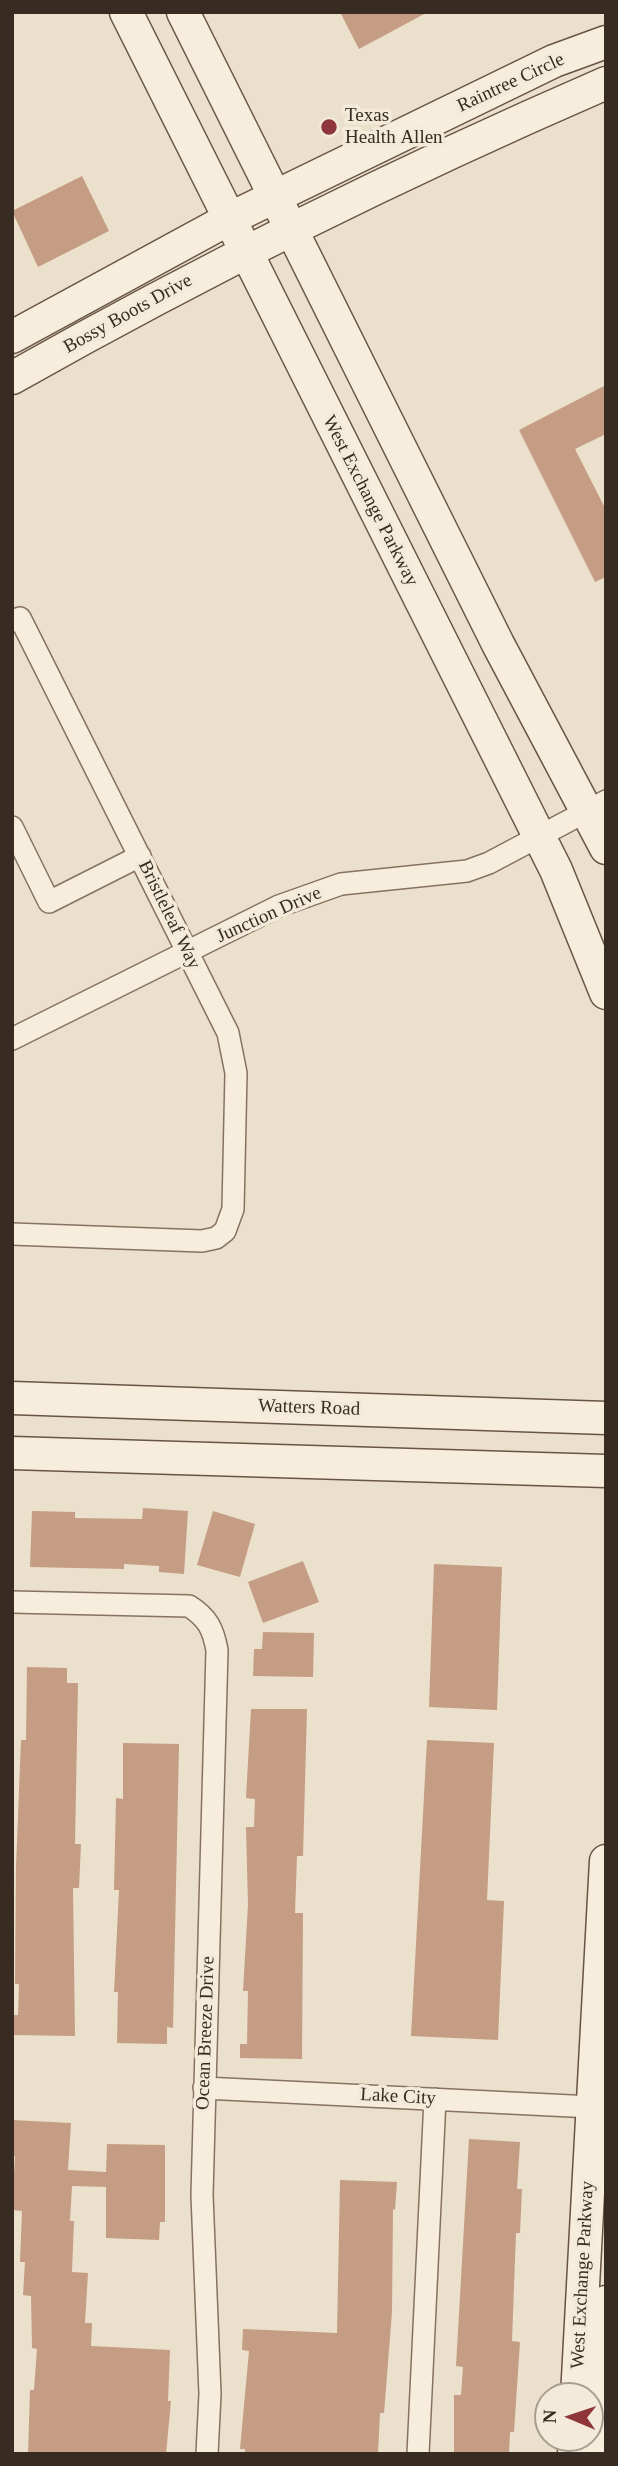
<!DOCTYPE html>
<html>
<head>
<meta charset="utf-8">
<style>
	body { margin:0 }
	#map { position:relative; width:618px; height:2466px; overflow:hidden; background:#ebe0cb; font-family:"Times New Roman",serif }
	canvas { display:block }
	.frame { position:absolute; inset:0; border:14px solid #382c22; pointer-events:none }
	.north { position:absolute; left:534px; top:2382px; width:70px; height:70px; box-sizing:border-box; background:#f3ead9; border:2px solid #a89e90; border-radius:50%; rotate:272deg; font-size:19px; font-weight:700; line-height:28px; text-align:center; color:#382c22 }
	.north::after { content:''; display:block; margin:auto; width:24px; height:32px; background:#8f363b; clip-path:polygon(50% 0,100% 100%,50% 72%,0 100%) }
</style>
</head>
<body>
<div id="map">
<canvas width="618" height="2466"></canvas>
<div class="frame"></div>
<div class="north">N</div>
</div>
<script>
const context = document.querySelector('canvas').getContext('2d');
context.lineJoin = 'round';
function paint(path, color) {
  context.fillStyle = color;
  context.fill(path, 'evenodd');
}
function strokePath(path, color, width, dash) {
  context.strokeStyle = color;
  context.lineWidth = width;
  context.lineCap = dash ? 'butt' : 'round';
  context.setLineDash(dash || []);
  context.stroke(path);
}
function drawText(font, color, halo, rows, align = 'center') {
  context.font = font + ' "Times New Roman",serif';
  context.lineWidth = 7;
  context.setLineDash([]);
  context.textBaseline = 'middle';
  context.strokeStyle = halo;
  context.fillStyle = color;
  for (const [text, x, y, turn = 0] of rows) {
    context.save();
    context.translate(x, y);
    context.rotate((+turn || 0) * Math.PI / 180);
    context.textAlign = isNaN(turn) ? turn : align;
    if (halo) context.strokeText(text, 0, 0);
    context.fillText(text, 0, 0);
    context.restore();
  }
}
const building = new Path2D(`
	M340 12H428L359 49Z
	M82 176 109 231 38 267 12 211Z
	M606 385V434L575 449 606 510V577L595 582 519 430Z
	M143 1508 188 1511 184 1574 159 1572V1566L124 1564V1569L30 1567 32 1511 75 1512V1518L142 1519Z
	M213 1511 255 1524 240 1577 197 1565Z
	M303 1561 319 1602 263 1623 248 1582Z
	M434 1564 502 1567 497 1710 429 1707Z
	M263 1632 314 1633 313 1677 253 1676 254 1649H262Z
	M27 1667 67 1668V1683H78L75 1844H81L79 1888H73L75 2036 12 2035V2015H18L19 1984H15L16 1867 21 1740H26Z
	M251 1709H307L303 1856H297L295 1913H303L302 2059 240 2058V2044H247L248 1991H243L248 1905 246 1827H254L255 1799 246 1798Z
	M427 1740 494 1743 487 1900 504 1901 498 2040 411 2036Z
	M123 1743 179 1744 173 2028 167 2027V2044L117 2043 118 1992H114L119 1890H114L116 1798 123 1799Z
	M12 2120 71 2123 68 2170 106 2172 107 2144 165 2145V2222H160L159 2240 106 2238V2187L72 2186 70 2221H74L72 2272 88 2273 85 2323H92L91 2346 170 2350 168 2401H171L166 2454H28L30 2390H34L37 2349 32 2348 31 2296 23 2295 25 2262H20L22 2211 12 2210 15 2156H12Z
	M469 2139 520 2142 517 2189H522L520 2233H516L512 2341 520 2342 514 2432H510L509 2454H454V2395H461L463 2367 456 2366Z
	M340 2180 397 2182 395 2210 393 2209 392 2312 384 2413H380L378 2454H245V2449H240L249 2351 242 2350 243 2329 337 2333Z`);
const street = new Path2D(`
	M12 621 20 618 228 1033 236 1073 233 1209 225 1231 216 1238 202 1241 12 1234
	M12 827 49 902 140 856
	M12 1039 279 906 341 884 467 871 489 863 606 801
	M12 1602 189 1606C208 1618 213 1629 217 1650L202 2195 210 2394 207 2454
	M204 2088 592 2107
	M418 2454 435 2099`);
const secondary = new Path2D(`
	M126 12 556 870 606 993
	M183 12 498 644 606 848
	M12 337 229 219 554 61 606 42
	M12 378C205 269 403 171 606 83
	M12 1398 606 1418
	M12 1453 606 1471
	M577 2396 606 1861
	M574 2454 575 2438
	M598 2454 606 2302`);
const markers = [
	[329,127,9,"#8f363b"]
];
const streetNames = [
	["Raintree Circle",511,83,-25],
	["Bossy Boots Drive",128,314,-29],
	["West Exchange Parkway",370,501,63],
	["Bristleleaf Way",169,915,64],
	["Junction Drive",269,915,-24],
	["Watters Road",309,1408,2],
	["Ocean Breeze Drive",206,2033,-88],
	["Lake City",398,2097,3],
	["West Exchange Parkway",583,2275,-87]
];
const poiNames = [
	["Texas",345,116],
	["Health Allen",345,138]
];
paint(building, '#c59c84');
strokePath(street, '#867260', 24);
strokePath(secondary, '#685443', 35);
strokePath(street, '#f6eddd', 21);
strokePath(secondary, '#f6eddd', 32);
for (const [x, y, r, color] of markers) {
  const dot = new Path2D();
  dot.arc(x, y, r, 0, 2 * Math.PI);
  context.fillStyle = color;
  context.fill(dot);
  strokePath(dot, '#f3ead9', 2.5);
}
drawText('19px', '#382c22', '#f3ead9', streetNames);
drawText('19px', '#382c22', '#f3ead9', poiNames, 'left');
</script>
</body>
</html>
